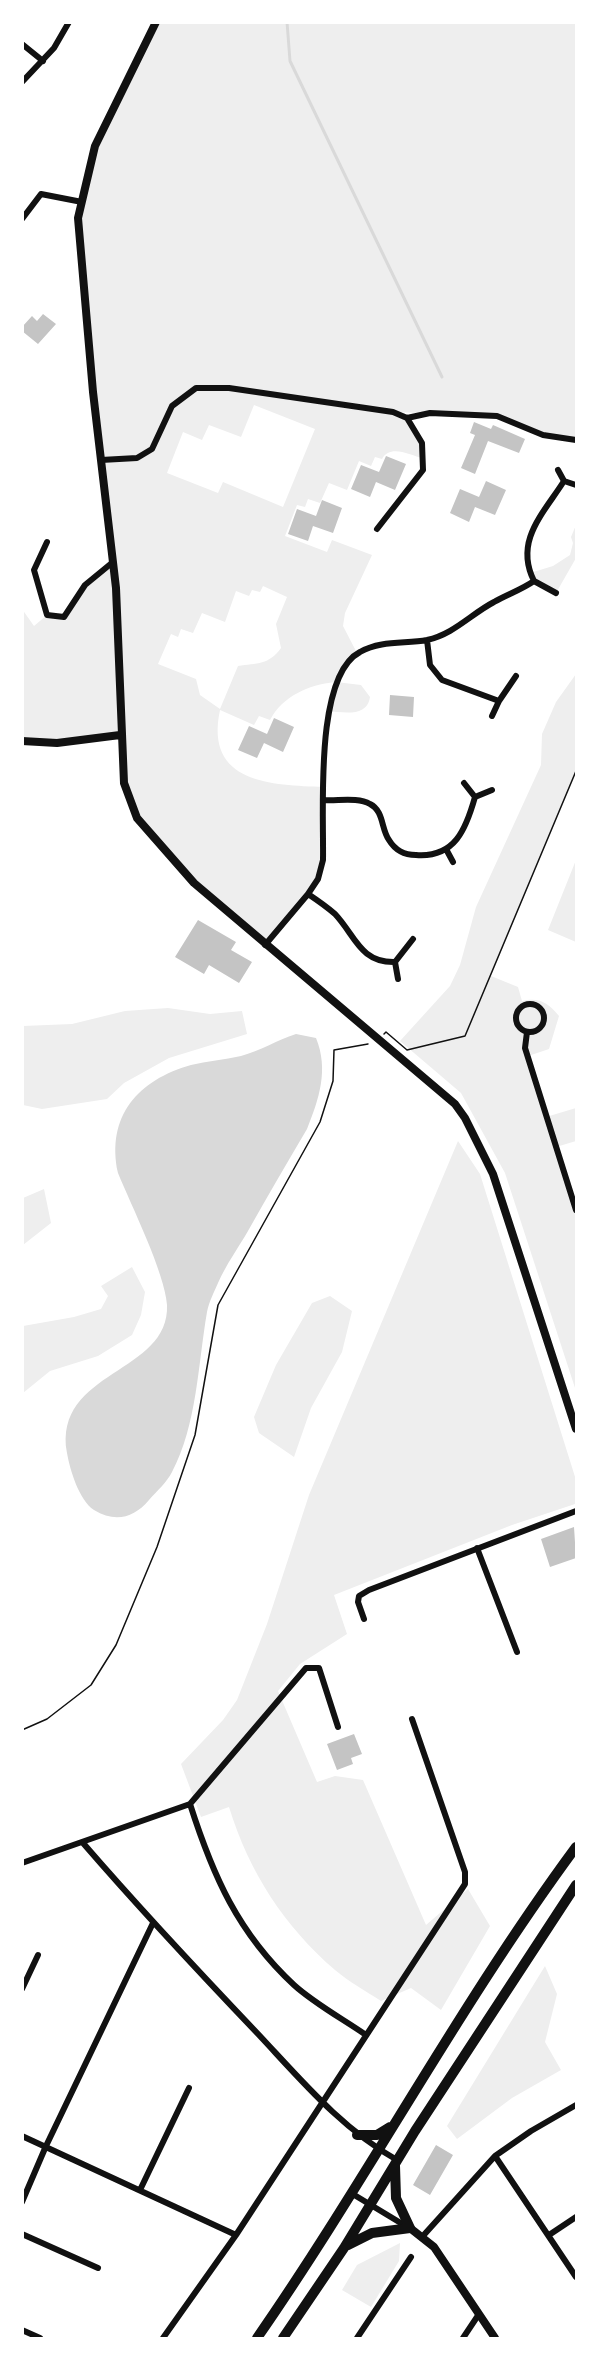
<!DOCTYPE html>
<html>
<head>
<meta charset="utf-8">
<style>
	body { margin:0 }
	#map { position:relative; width:599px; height:2361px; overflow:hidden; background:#fff; font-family:"Nunito Sans",sans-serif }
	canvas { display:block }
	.frame { position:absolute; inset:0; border:24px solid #fff; pointer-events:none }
</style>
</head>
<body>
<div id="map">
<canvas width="599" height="2361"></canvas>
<div class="frame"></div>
</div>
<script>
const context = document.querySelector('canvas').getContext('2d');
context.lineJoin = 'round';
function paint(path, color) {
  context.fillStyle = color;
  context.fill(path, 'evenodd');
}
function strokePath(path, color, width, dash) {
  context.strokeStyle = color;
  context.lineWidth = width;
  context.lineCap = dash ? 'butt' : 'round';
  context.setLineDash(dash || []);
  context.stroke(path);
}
const green = new Path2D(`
	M156 23H576V440L543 435 497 416 395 412C413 422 421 438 422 458 410 455 390 444 382 459L375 457 371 466 359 461 347 490 329 483 320 503 308 499 305 507 297 505 285 536 327 552 332 540 372 555 345 613 343 626 357 653 336 682 361 685 370 697C367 718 343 712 327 711L335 682C308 685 283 696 270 720L259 716 254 725 220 710C204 784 272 785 324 787L323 860 318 879 265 945 194 883 137 818 124 783 120 735 57 743 23 741 22 609 34 626 47 615 64 617 85 585 113 562 78 218 95 146ZM254 405 315 429 283 507 223 482 218 493 167 473 183 432 202 440 209 425 241 437ZM263 586 287 597 276 624 281 648C269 665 257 663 238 666L220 709 200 695 196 679 158 664 171 634 178 637 181 629 193 633 202 613 225 622 236 591 249 596 252 590 260 592Z
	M576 525V558L556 593 534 581 530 573 553 566 570 555 573 543 571 537Z
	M576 674V771L491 976 518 987 522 1001C540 997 548 1003 559 1016L549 1049 528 1056 546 1117 576 1108V1141L556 1147 576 1211V1391L505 1173 461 1093 400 1041 450 986 460 965 476 907 541 765 542 734 556 702Z
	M576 860V942L548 930Z
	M168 1008 210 1014 242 1011 247 1034 169 1058 124 1083 107 1099 42 1109 23 1105V1026L72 1024 125 1011Z
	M458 1141 480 1174 576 1480 575 1504 512 1525 334 1595 347 1634 300 1664 278 1691 317 1782 335 1776 363 1780 426 1925 468 1889 490 1926 441 2010 411 1988 381 2001C366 1991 349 1982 335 1970 284 1926 249 1872 229 1807L201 1817 181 1764 223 1720 237 1700 267 1624 309 1495Z
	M44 1189 51 1223 23 1245V1198Z
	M132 1267 145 1292 141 1315 132 1335 98 1356 50 1371 23 1393V1326L74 1317 101 1309 108 1296 101 1286Z
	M330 1296 352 1311 342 1352 311 1408 294 1457 259 1433 254 1417 276 1365 312 1303Z
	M545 1966 557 1994 545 2042 561 2070 512 2098 457 2139 447 2126Z
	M400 2243 399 2261 371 2307 342 2290 357 2265Z`);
const water = new Path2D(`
	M296 1034 316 1038C329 1070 319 1099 307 1129 287 1163 267 1197 248 1231 238 1248 226 1265 218 1283 214 1292 209 1302 207 1312 198 1364 197 1425 172 1472 167 1482 157 1491 149 1500 134 1518 115 1523 94 1510 79 1500 70 1470 67 1453 53 1370 170 1374 167 1305 165 1273 131 1205 118 1173 106 1116 138 1080 191 1065 207 1061 224 1060 241 1056 260 1051 277 1040 296 1034Z`);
const stream = new Path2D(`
	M287 22 290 61 442 377`);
const building = new Path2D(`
	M43 314 56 324 38 344 22 331V327L32 316 37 321Z
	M474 422 491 429 493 425 525 439 519 453 488 441 475 474 461 468 475 435 470 433Z
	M386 456 406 464 395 490 376 482 370 497 351 489 361 465 379 472Z
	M486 481 506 490 495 515 475 507 469 522 450 513 460 489 479 497Z
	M322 500 342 508 333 533 313 526 308 541 288 534 297 509 316 516Z
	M390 695 414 697 413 717 389 715Z
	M274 718 294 727 283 752 264 743 257 758 238 750 249 726 267 734Z
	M198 920 236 942 231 950 252 962 239 983 209 965 204 974 175 957Z
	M574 1527 576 1558 550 1567 541 1539Z
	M354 1734 362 1754 351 1758 353 1764 337 1770 327 1744Z
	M436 2145 453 2155 430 2195 413 2185Z`);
const path = new Path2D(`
	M384 1034 386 1032 407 1050 465 1036 576 771
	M22 1730 47 1719 91 1685 116 1645 157 1547 195 1435 218 1305 320 1122 333 1081 334 1050 368 1044`);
const minor = new Path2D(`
	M22 44 43 61
	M22 82 54 48 69 22
	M22 219 41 194 82 202
	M101 460 137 458 152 449 172 406 196 388H229L393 412 407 418 430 413 497 416 543 435 576 440
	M558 470 564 481
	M377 529 423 470 422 443 407 418
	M47 542 34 570 47 615 64 617 85 585 113 562
	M534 581 556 593
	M427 640 430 665 442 680 499 701 516 676
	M492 716 499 701
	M464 783 475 797 492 790
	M324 800C338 801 358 797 370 804 384 811 381 829 389 840 395 850 405 855 416 855 455 858 466 829 475 797
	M446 849 453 862
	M308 894C317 900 327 907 335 914 355 935 360 963 395 962L413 939
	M265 945 308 894 318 879 323 860C324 812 314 676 360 652 381 640 405 644 427 640 454 634 471 614 494 602 508 594 521 590 534 581 514 541 543 514 564 481L576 485
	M395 962 398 979
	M516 1018a14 14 0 1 1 28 0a14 14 0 1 1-28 0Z
	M527 1032 525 1048 576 1210
	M477 1548 517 1652
	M364 1619 358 1602 359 1596 369 1590 576 1511
	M190 1804C213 1876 238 1933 294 1985 315 2004 343 2019 366 2035
	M83 1843C140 1909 199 1972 259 2035 302 2081 342 2129 397 2160
	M22 1863 190 1804 306 1668H319L338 1727
	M22 1989 38 1955
	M22 2136 236 2235
	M495 2156 576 2277
	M140 2190 189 2088
	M351 2193 409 2228
	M22 2202 46 2146 153 1923
	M22 2234 98 2268
	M549 2235 576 2217
	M422 2237 495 2156 531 2131 576 2105
	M22 2330 40 2338
	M163 2338 236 2235 465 1884V1872L412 1719
	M357 2338 411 2257
	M463 2338 479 2314`);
const tertiary = new Path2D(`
	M156 22 95 146 78 218 93 392 116 588 124 783 137 818 194 883 455 1104 465 1118 493 1174 576 1429
	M22 741 57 743 120 735
	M410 2228 434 2247 495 2338`);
const trunk = new Path2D(`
	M357 2135H377L390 2127
	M348 2245 372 2233 410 2228 396 2198 395 2166
	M257 2338C368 2178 460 2004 576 1847
	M283 2338 344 2248 415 2131 576 1885`);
paint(green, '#eee');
paint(water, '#d9d9d9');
strokePath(stream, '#d9d9d9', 3);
paint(building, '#c4c4c4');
strokePath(path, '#111', 1.5);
strokePath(minor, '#111', 6);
strokePath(tertiary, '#111', 8);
strokePath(trunk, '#111', 10);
</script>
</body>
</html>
